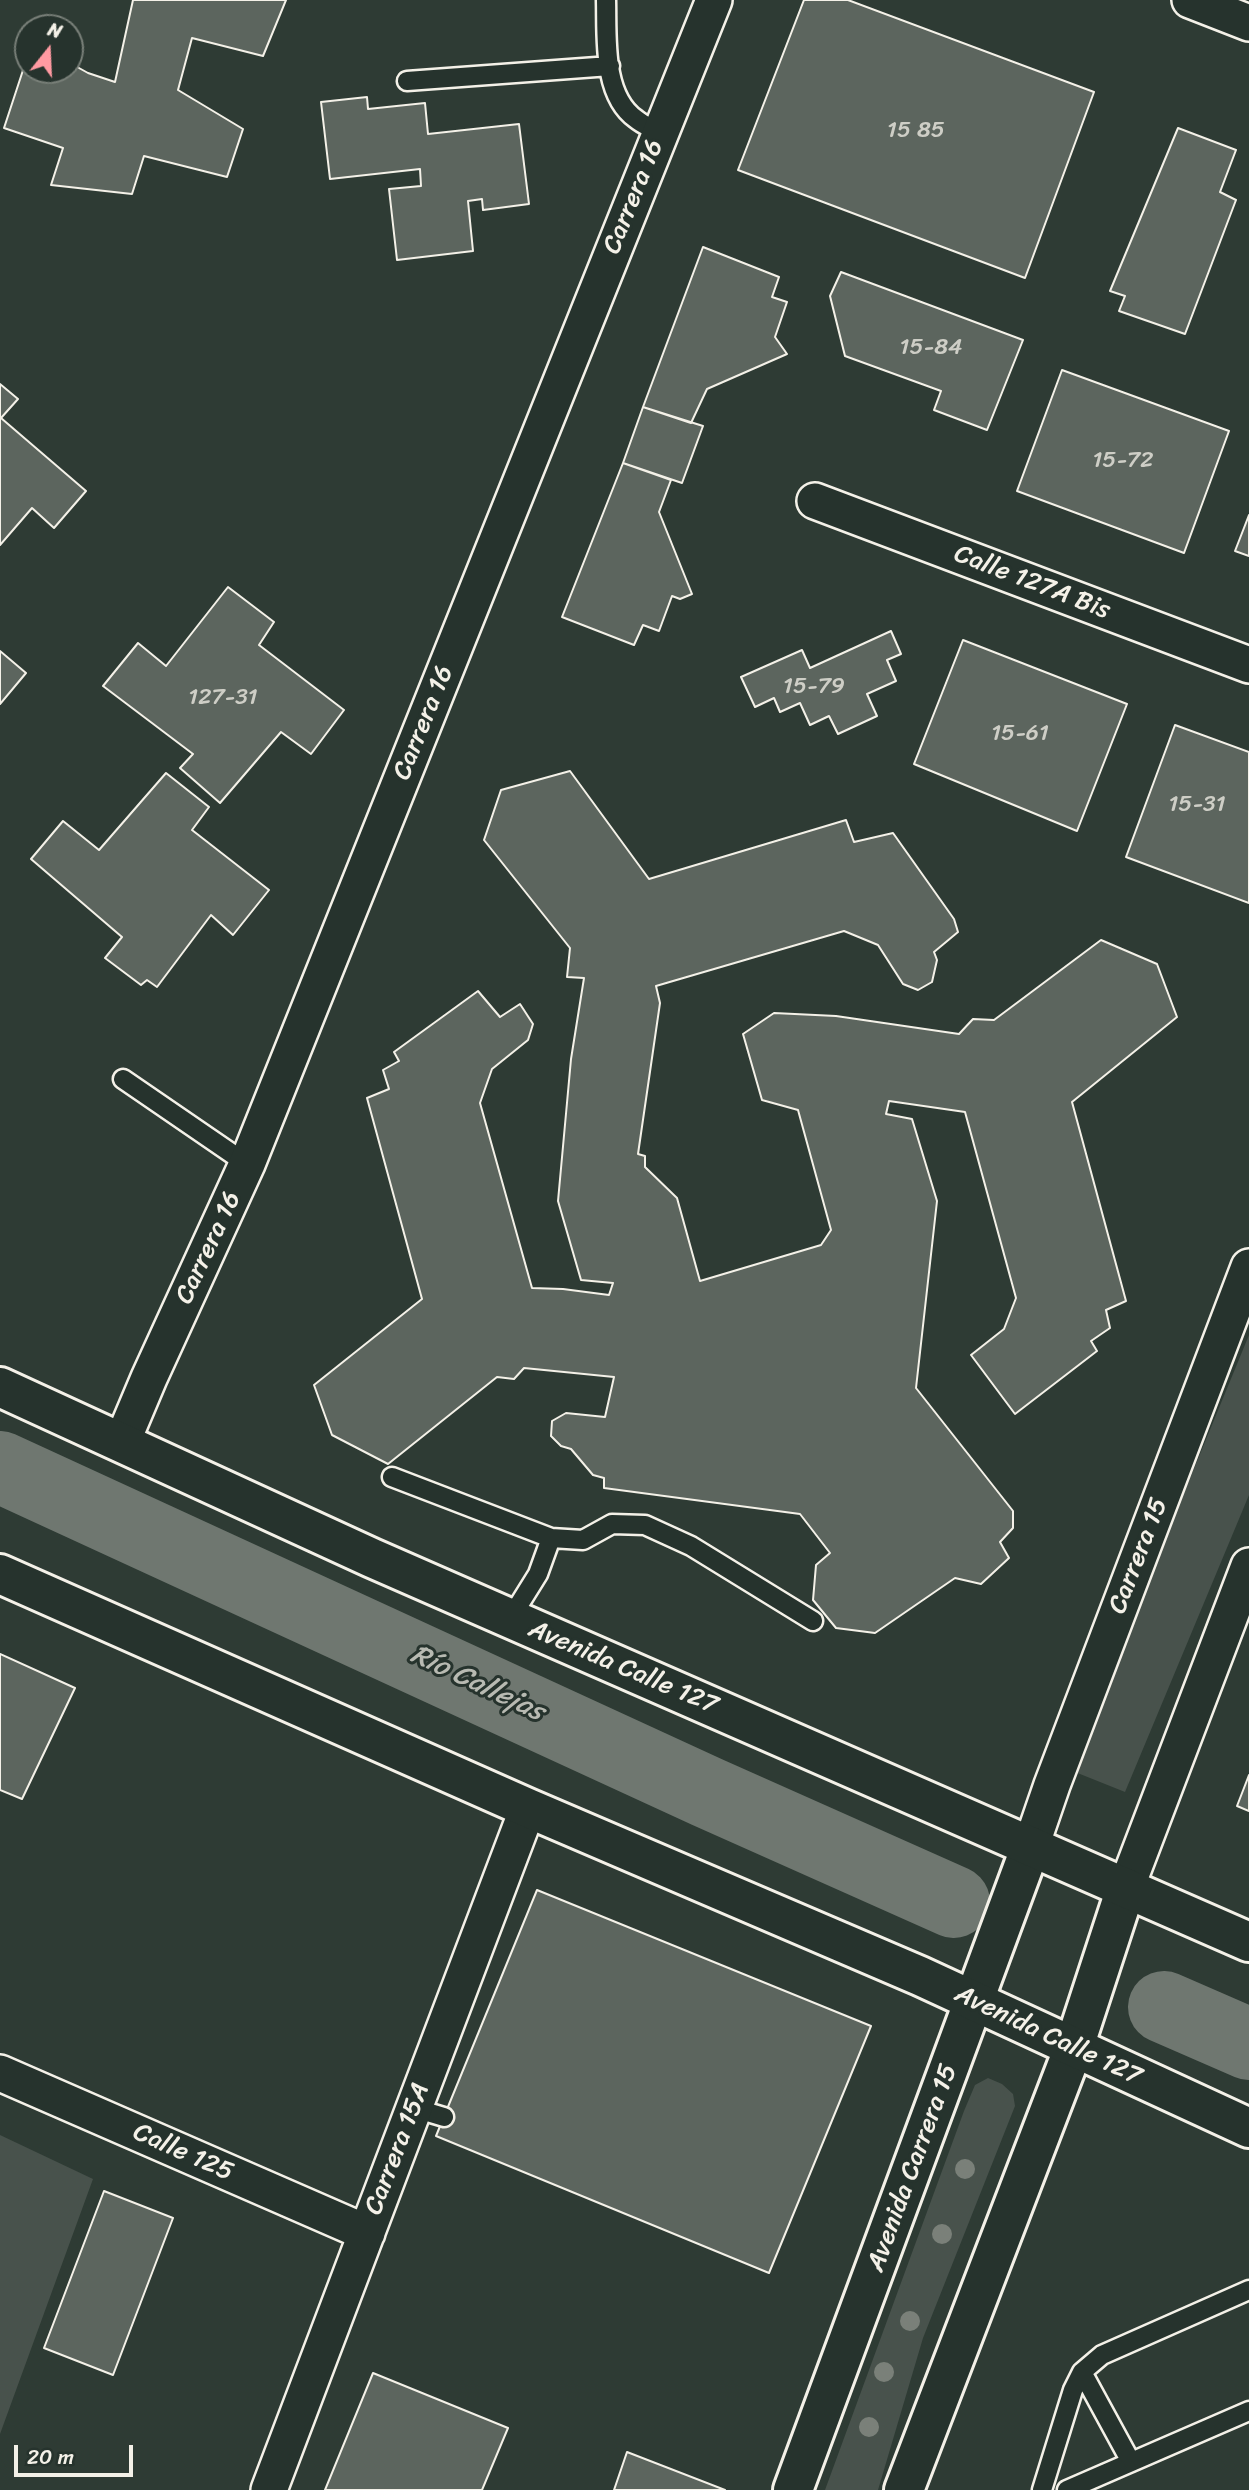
<!DOCTYPE html>
<html>
<head>
<meta charset="utf-8">
<style>
	body { margin:0 }
	#map { position:relative; width:1249px; height:2490px; overflow:hidden; background:#2e3b34; font-family:Sriracha,sans-serif }
	canvas { display:block }
	.north { position:absolute; left:14px; top:14px; width:70px; height:70px; box-sizing:border-box; background:#26332d; border:2px solid #787f78; border-radius:50%; rotate:18deg; font-size:19px; font-weight:700; line-height:28px; text-align:center; color:#f4f1e8 }
	.north::after { content:''; display:block; margin:auto; width:24px; height:32px; background:#ff9aa2; clip-path:polygon(50% 0,100% 100%,50% 72%,0 100%) }
	.scale { position:absolute; left:14px; top:2445px; width:119px; height:32px; box-sizing:border-box; border:4px solid #f4f1e8; border-top:0; padding-left:9px; font-size:21px; line-height:24px; white-space:nowrap; color:#f4f1e8; -webkit-text-stroke:5px #26332d; paint-order:stroke }
</style>
</head>
<body>
<div id="map">
<canvas width="1249" height="2490"></canvas>
<div class="north">N</div>
<div class="scale">20 m</div>
</div>
<script>
const context = document.querySelector('canvas').getContext('2d');
context.lineJoin = 'round';
function paint(path, color) {
  context.fillStyle = color;
  context.fill(path, 'evenodd');
}
function strokePath(path, color, width, dash) {
  context.strokeStyle = color;
  context.lineWidth = width;
  context.lineCap = dash ? 'butt' : 'round';
  context.setLineDash(dash || []);
  context.stroke(path);
}
function drawText(font, color, halo, rows, align = 'center') {
  context.font = font + ' Sriracha,sans-serif';
  context.lineWidth = 6;
  context.setLineDash([]);
  context.textBaseline = 'middle';
  context.strokeStyle = halo;
  context.fillStyle = color;
  for (const [text, x, y, turn = 0] of rows) {
    context.save();
    context.translate(x, y);
    context.rotate((+turn || 0) * Math.PI / 180);
    context.textAlign = isNaN(turn) ? turn : align;
    if (halo) context.strokeText(text, 0, 0);
    context.fillText(text, 0, 0);
    context.restore();
  }
}
const green = new Path2D(`
	M1249 1335V1495L1125 1792 1070 1770Z
	M988 2078 1002 2084 1013 2094 1015 2106 923 2338 878 2490H825L964 2111 975 2085Z
	M0 2135 93 2179 0 2434Z`);
const river = new Path2D(`
	M0 1467 707 1792 954 1902
	M1164 2007 1249 2044`);
const building = new Path2D(`
	M133 0H286L263 56 192 38 178 90 243 129 227 177 144 156 132 194 51 185 63 148 4 128 28 55V70H70V63L88 73 115 82Z
	M804 0H848L1094 92 1025 278 738 170Z
	M367 97 368 109 425 103 428 134 519 124 529 204 483 210 482 199 468 201 473 251 397 260 389 189 421 186 420 169 330 179 321 102Z
	M1178 128 1236 150 1220 192 1236 200 1185 334 1119 311 1125 296 1110 291Z
	M703 247 779 277 772 297 787 302 775 337 787 354 707 389 691 423 643 407Z
	M841 272 1023 340 987 430 934 410 941 391 845 356 830 296Z
	M1062 370 1229 431 1184 553 1017 491Z
	M0 384 18 399 1 418 86 491 54 528 32 508 0 545Z
	M643 407 703 426 682 483 623 463Z
	M623 463 671 480 659 512 692 594 680 599 672 596 659 631 643 625 634 645 562 617Z
	M1249 515V556L1235 551Z
	M228 587 274 622 259 645 344 710 311 754 281 732 220 803 180 768 193 754 103 686 138 643 166 666Z
	M891 631 901 654 887 660 896 681 867 694 877 716 838 734 829 716 810 725 800 703 780 712 774 698 755 707 741 677 802 650 810 668Z
	M963 640 1127 704 1077 831 914 764Z
	M0 651 26 673 0 704Z
	M1175 725 1249 752V903L1126 857Z
	M570 771 649 879 846 820 854 842 893 833 954 919 958 932 934 952 937 960 932 982 918 990 903 984 878 945 844 931 656 986 660 1003 638 1154 645 1156V1167L677 1198 700 1281 821 1245 831 1230 798 1110 762 1100 743 1034 774 1013 836 1016 959 1034 973 1019 994 1020 1101 940 1157 964 1177 1017 1072 1102 1126 1301 1106 1310 1110 1328 1091 1341 1097 1351 1015 1414 971 1355 1004 1329 1016 1298 965 1112 889 1101 886 1114 912 1119 937 1201 916 1388 1013 1511V1528L1000 1542 1009 1558 981 1584 955 1578 875 1633 836 1628 813 1600 816 1565 830 1553 800 1514 604 1488V1478L593 1475 571 1449 561 1446 551 1436 552 1421 566 1413 605 1417 614 1377 524 1368 514 1379 497 1377 388 1464 332 1435 314 1385 422 1299 367 1098 389 1089 383 1070 399 1061 394 1052 478 991 500 1017 520 1004 533 1024 528 1040 492 1069 480 1103 532 1288 563 1289 609 1295 613 1283 581 1280 558 1201 571 1059 584 978 567 977 570 948 484 840 501 790Z
	M166 773 209 807 192 830 269 890 233 935 211 915 157 987 147 980 141 985 105 958 122 937 31 859 63 821 99 850Z
	M0 1654 75 1688 22 1799 0 1790Z
	M1249 1775V1811L1237 1806Z
	M537 1890 871 2026 769 2273 436 2136Z
	M104 2191 173 2218 113 2375 44 2348Z
	M373 2373 508 2428 482 2490H325Z
	M627 2452 725 2490H614Z`);
const lane = new Path2D(`
	M606 0C607 37 602 95 636 119 643 125 652 128 660 133
	M407 81 610 66
	M123 1079 247 1164
	M392 1477 551 1538 583 1540 612 1524 645 1525 691 1546 813 1621
	M510 1619 538 1574 551 1538
	M414 2108 444 2117
	M1082 2372 1131 2462
	M1042 2490 1073 2390 1082 2372 1102 2355 1249 2290
	M1067 2490 1249 2411`);
const street = new Path2D(`
	M1190 0 1249 23
	M815 501 1249 665
	M122 1442 149 1378 247 1164 714 0
	M1031 1846 1052 1785 1249 1267
	M1126 1888 1249 1566
	M0 2073 367 2233
	M269 2490 528 1808`);
const secondary = new Path2D(`
	M793 2490 1031 1846
	M904 2490 1074 2047 1126 1888`);
const primary = new Path2D(`
	M0 1387 372 1558 1249 1942
	M0 1574 528 1808 920 1976 1249 2128`);
const trees = [
	[965,2169],
	[942,2234],
	[910,2321],
	[884,2372],
	[869,2427]
];
const numberNames = [
	["15 85",916,131],
	["15-84",931,348],
	["15-72",1123,461],
	["15-79",814,687],
	["127-31",223,698],
	["15-61",1020,734],
	["15-31",1197,805]
];
const streetNames = [
	["Carrera 16",634,197,-68],
	["Calle 127A Bis",1032,583,21],
	["Carrera 16",424,723,-68],
	["Carrera 16",209,1248,-65],
	["Carrera 15",1139,1556,-69],
	["Avenida Calle 127",623,1668,23],
	["Avenida Calle 127",1048,2036,25],
	["Carrera 15A",398,2149,-69],
	["Calle 125",183,2153,24],
	["Avenida Carrera 15",913,2168,-70]
];
const waterNames = [
	["Río Callejas",477,1684,25]
];
paint(green, '#48524c');
strokePath(river, '#6f7770', 72);
paint(building, '#5c655e');
strokePath(building, '#f4f1e8', 2);
strokePath(lane, '#f4f1e8', 23);
strokePath(street, '#f4f1e8', 40);
strokePath(secondary, '#f4f1e8', 44);
strokePath(primary, '#f4f1e8', 44);
strokePath(lane, '#26332d', 18);
strokePath(street, '#26332d', 35);
strokePath(secondary, '#26332d', 38);
strokePath(primary, '#26332d', 38);
context.fillStyle = '#7a8079';
for (const [x, y] of trees) {
  context.beginPath();
  context.arc(x, y, 10, 0, 2 * Math.PI);
  context.fill();
}
drawText('23px', '#cecec6', null, numberNames);
drawText('26px', '#f4f1e8', '#26332d', streetNames);
drawText('italic 28px', '#b8bab2', '#26332d', waterNames);
</script>
</body>
</html>
